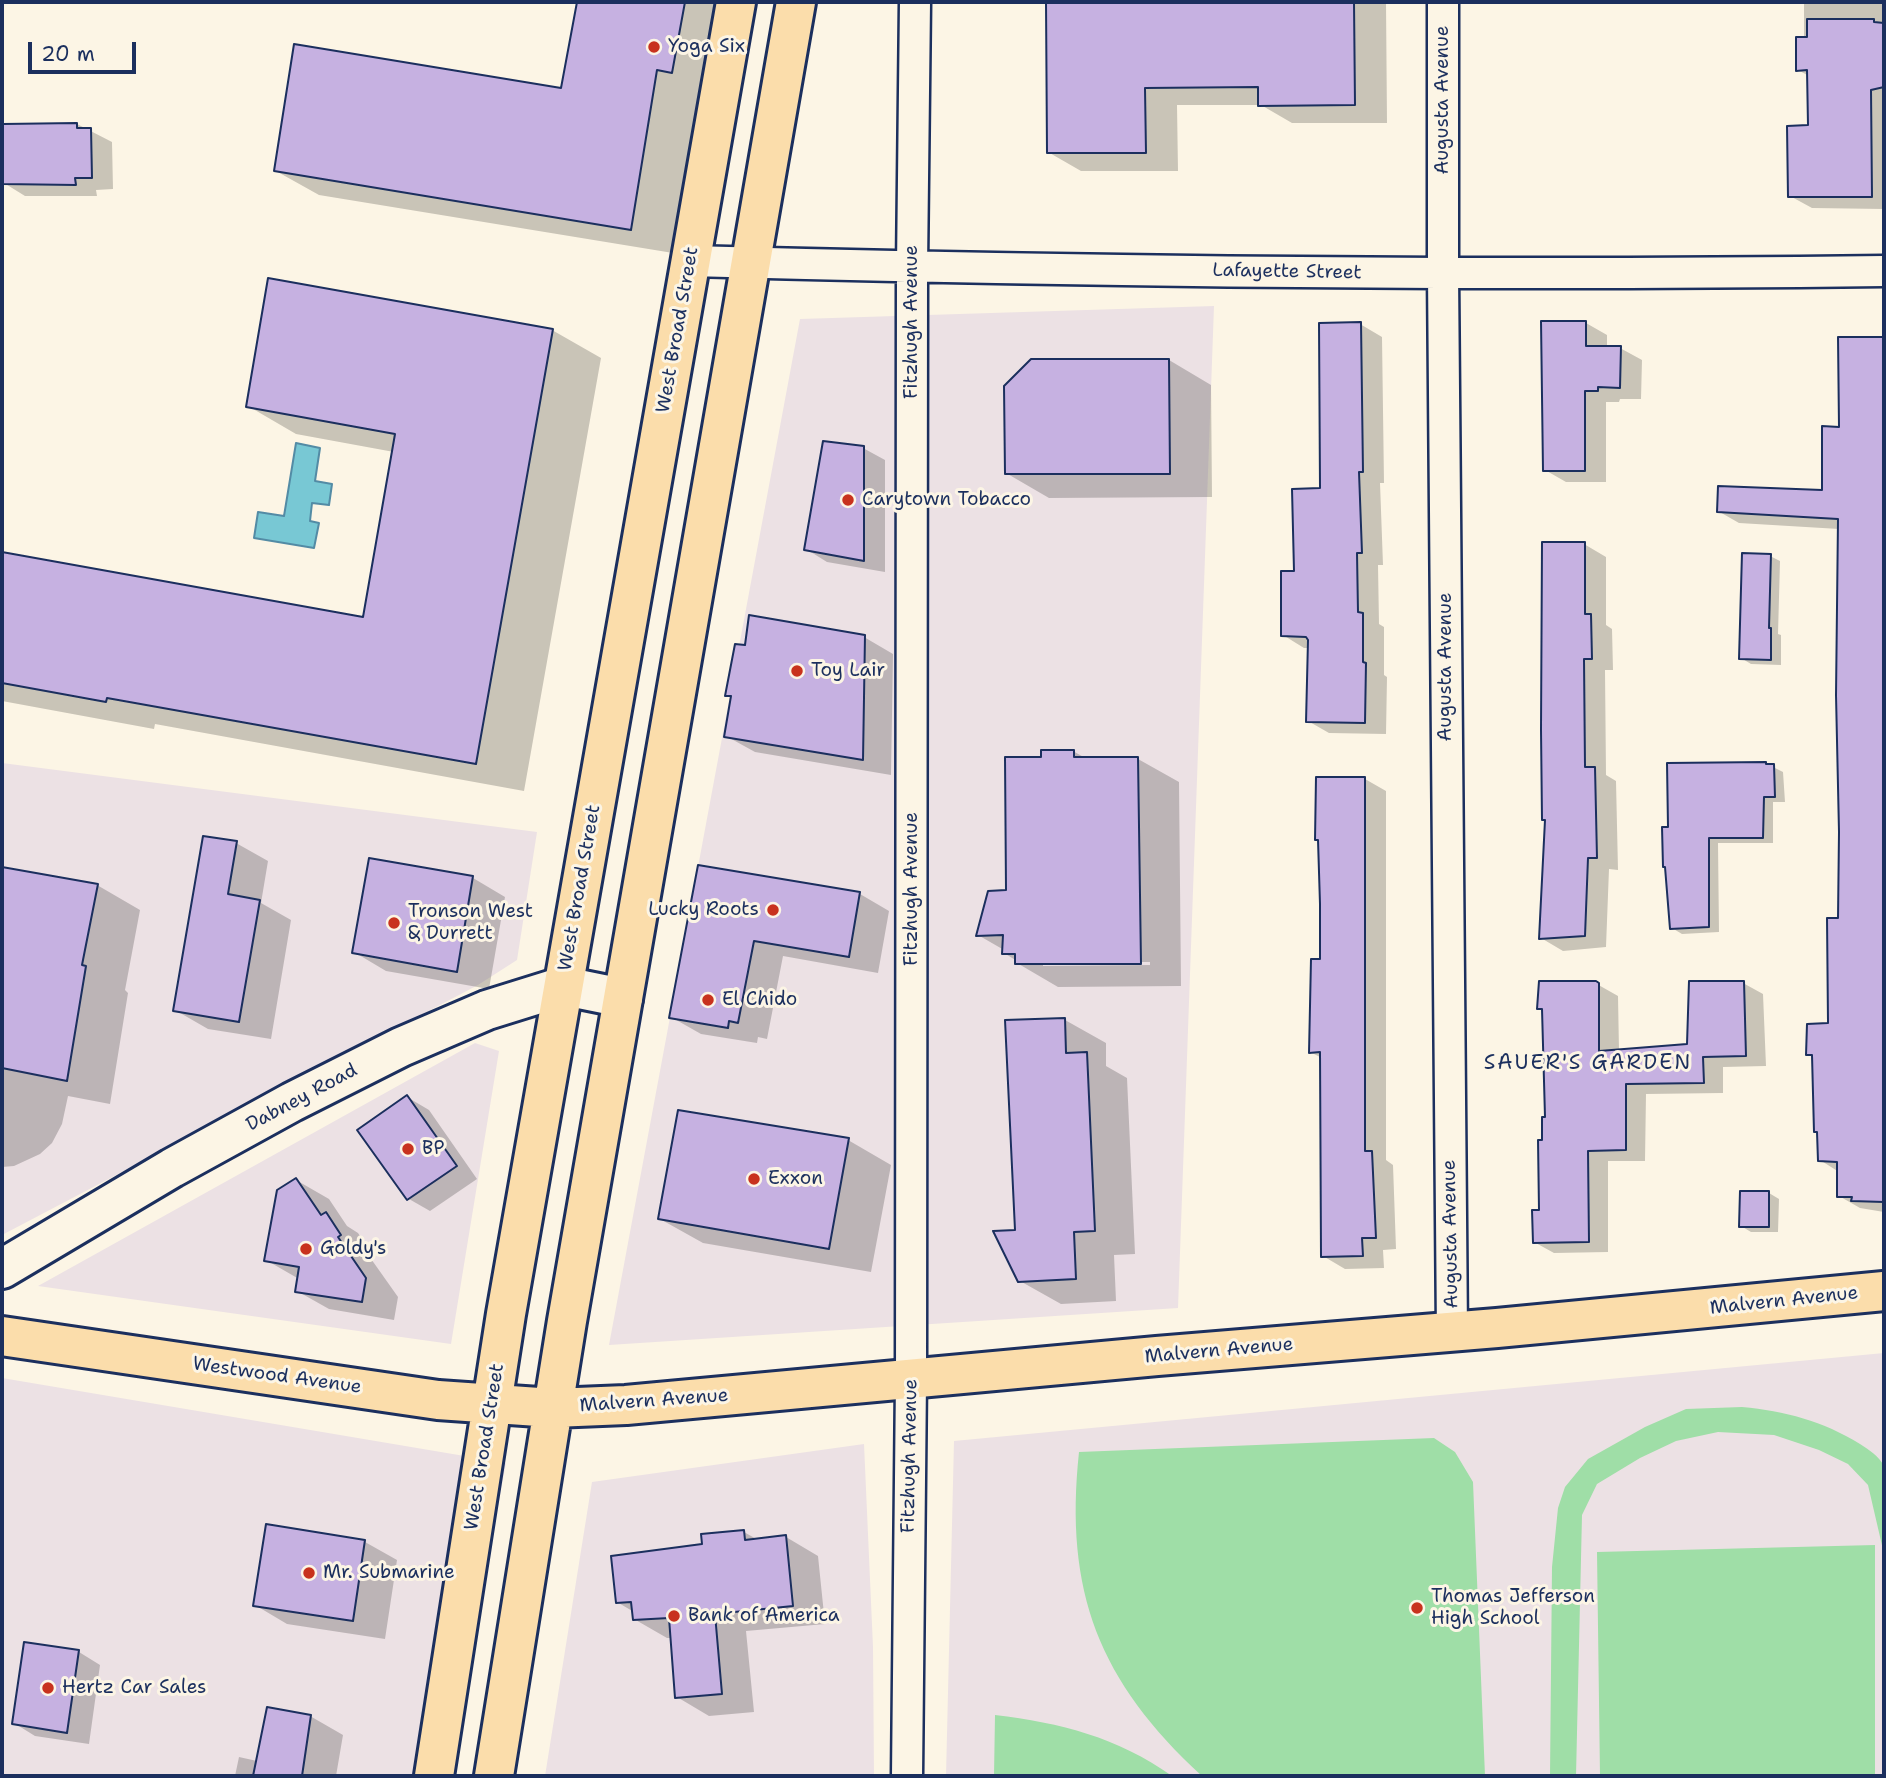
<!DOCTYPE html>
<html>
<head>
<meta charset="utf-8">
<style>
	body { margin:0 }
	#map { position:relative; width:1886px; height:1778px; overflow:hidden; background:#fcf5e5; font-family:"Shantell Sans",sans-serif }
	canvas { display:block }
	.frame { position:absolute; inset:0; border:4px solid #1b2f5e; pointer-events:none }
	.scale { position:absolute; left:28px; top:42px; width:108px; height:32px; box-sizing:border-box; border:4px solid #1b2f5e; border-top:0; padding-left:9px; font-size:21px; line-height:24px; white-space:nowrap; color:#1b2f5e; -webkit-text-stroke:5px #fcf5e5; paint-order:stroke }
</style>
</head>
<body>
<div id="map">
<canvas width="1886" height="1778"></canvas>
<div class="frame"></div>
<div class="scale">20 m</div>
</div>
<script>
const context = document.querySelector('canvas').getContext('2d');
context.lineJoin = 'round';
function paint(path, color) {
  context.fillStyle = color;
  context.fill(path, 'evenodd');
}
function strokePath(path, color, width, dash) {
  context.strokeStyle = color;
  context.lineWidth = width;
  context.lineCap = dash ? 'butt' : 'round';
  context.setLineDash(dash || []);
  context.stroke(path);
}
function drawText(font, color, halo, rows, align = 'center') {
  context.font = font + ' "Shantell Sans",sans-serif';
  context.lineWidth = 6;
  context.setLineDash([]);
  context.textBaseline = 'middle';
  context.strokeStyle = halo;
  context.fillStyle = color;
  for (const [text, x, y, turn = 0] of rows) {
    context.save();
    context.translate(x, y);
    context.rotate((+turn || 0) * Math.PI / 180);
    context.textAlign = isNaN(turn) ? turn : align;
    if (halo) context.strokeText(text, 0, 0);
    context.fillText(text, 0, 0);
    context.restore();
  }
}
const built = new Path2D(`
	M1214 306 1178 1308 609 1345 800 319Z
	M2 763 537 832 517 960 478 985 2 1235Z
	M475 1043 499 1051 451 1344 38 1286Z
	M1884 1353V1776H946L954 1441Z
	M2 1378 506 1463 448 1776H2Z
	M864 1444 873 1647 874 1776H545L592 1482Z`);
const green = new Path2D(`
	M1742 1407C1785 1411 1823 1421 1860 1444 1869 1450 1879 1456 1884 1466 1886 1478 1884 1538 1884 1554L1868 1485 1848 1464 1819 1450 1774 1435 1718 1432 1676 1441 1640 1458 1597 1484 1582 1515 1576 1776H1550L1552 1567 1558 1508 1565 1487 1588 1459 1645 1427 1686 1409Z
	M1434 1438 1455 1452 1473 1482 1485 1776H1202C1099 1681 1064 1592 1079 1452Z
	M1875 1545V1776H1600L1597 1552Z
	M995 1715C1061 1723 1117 1737 1172 1776H994Z`);
const water = new Path2D(`
	M296 443 320 448 315 481 332 484 329 505 312 503 310 521 319 523 314 548 254 538 258 512 284 516Z`);
const shadow = new Path2D(`
	M578 2H731L714 96 699 93 673 253 319 195 276 171 563 90Z
	M1048 2H1386L1387 123H1292L1261 105H1177L1178 171H1081L1048 152Z
	M1804 2H1884V209L1812 208 1790 196 1810 127 1809 76 1798 70 1804 39Z
	M77 124 112 142 113 189 96 190 97 196H25L4 183Z
	M1586 323 1607 335V348H1620L1642 360 1641 399H1620L1619 402H1606V482H1566L1545 470Z
	M1360 324 1382 337 1384 483H1380L1383 565H1378L1379 624 1384 627V675L1387 677 1386 734 1329 733 1308 721 1309 648H1304L1283 635 1296 573 1322 489Z
	M552 330 601 358 524 791 155 724 154 729 2 701V553L365 619 394 452 296 434 248 406Z
	M1884 337V1212L1860 1208 1839 1196V1172L1820 1160 1813 1057 1807 1054 1830 1025 1840 920 1839 529 1739 523 1718 511 1823 492 1841 428 1840 339Z
	M1169 360 1211 385 1212 497 1049 498 1006 473Z
	M863 448 885 460V572L827 562 806 549Z
	M1584 544 1606 557V625L1612 629 1613 670H1605L1606 775 1616 781 1618 870 1609 869 1606 947 1563 951 1541 938Z
	M1770 556 1780 561 1778 634 1781 635V665L1751 664 1741 658Z
	M864 637 893 654 891 775 755 752 726 736 733 698 727 695Z
	M1073 751 1087 759H1138L1179 782 1181 986 1058 987 1017 963V961L1004 953V950L978 935 1008 892ZM1043 962H1150V965L1043 966Z
	M1765 763 1783 772 1785 802H1773V843H1718L1719 932 1682 934 1672 928 1670 829Z
	M1365 779 1386 791V1160L1393 1165 1396 1249 1383 1250 1384 1268 1345 1269 1323 1256 1322 1058 1310 1052 1321 960 1320 841Z
	M236 843 268 861 261 903 291 920 271 1039 208 1029 175 1010Z
	M699 867 860 894 889 911 878 973 783 956 767 1039 758 1037 757 1043 701 1034 671 1017Z
	M2 869 97 885 140 910 125 990 128 993 110 1104 68 1096 62 1124 52 1143 40 1154 14 1166 2 1167Z
	M473 878 505 897 489 989 386 971 354 952Z
	M1595 983 1618 996 1619 1051 1689 1046 1743 983 1763 994 1766 1066 1723 1067V1093L1646 1094 1645 1161H1608V1252L1554 1253 1534 1242 1541 1212 1547 1118 1544 1011 1539 1008Z
	M1065 1020 1106 1043V1066L1127 1078 1135 1254 1114 1255 1116 1301 1061 1304 1020 1281 1017 1232Z
	M407 1097 429 1110 477 1179 430 1211 409 1199Z
	M848 1140 891 1165 871 1272 703 1243 660 1219Z
	M296 1180 329 1199 347 1226 358 1233 372 1254 369 1256 398 1297 394 1320 329 1309 297 1291 299 1279 266 1260Z
	M1769 1193 1779 1199 1778 1232H1751L1741 1226Z
	M267 1526 365 1542 397 1560 385 1639 287 1624 255 1605Z
	M744 1532 758 1540 786 1537 818 1556 825 1624 746 1631 754 1712 709 1716 677 1697 672 1638H667L634 1619V1612L617 1602 704 1545Z
	M79 1652 100 1665 89 1744 35 1736 14 1723Z
	M310 1716 343 1735 336 1776H235L239 1757 257 1761Z`);
const building = new Path2D(`
	M577 2H685L672 73 657 70 631 230 274 171 294 44 561 88Z
	M1046 2H1354L1355 105 1258 106V87L1145 88 1146 153H1047Z
	M1807 19H1874V22L1884 23V87L1871 90 1872 197H1788L1787 126 1808 125 1807 70 1796 71V37H1807Z
	M77 123V128H91L92 178H75L76 185 2 184 3 124Z
	M268 278 553 329 476 764 107 698 106 702 2 683V552L363 617 395 434 246 407Z
	M1541 321H1586V346H1621L1620 388 1598 387V391H1585V471H1543Z
	M1361 322 1363 472H1359L1362 553H1357L1358 612 1363 613V662L1366 663 1365 723 1306 722 1308 640 1306 637 1281 636V571H1294L1292 489 1320 488 1319 323Z
	M1838 337H1884V1202L1851 1201 1852 1197H1837V1162L1818 1161 1817 1132H1814L1812 1055H1806L1807 1024 1828 1023 1827 918H1838L1839 832 1836 695 1838 519 1717 512 1718 486 1822 490V426L1839 427Z
	M1031 359H1169L1170 474H1005L1004 386Z
	M823 441 864 446V561L804 550Z
	M1542 542H1585V614H1591L1592 659H1584L1585 767H1595L1597 858H1588L1585 936 1539 939 1545 820H1542L1541 730Z
	M1742 553 1771 554 1769 628H1771V660L1739 659Z
	M749 615 865 635 863 760 724 737 731 696H725L735 644 745 645Z
	M1041 750H1074V757H1138L1141 964H1015V954H1002L1003 935 976 936 988 891 1006 890 1005 757H1041Z
	M1766 762V764H1774L1775 797H1764L1763 838H1709V927L1670 929 1665 867H1663L1662 827H1668L1667 763Z
	M1316 777H1365V1151H1372L1376 1238H1362L1363 1256 1321 1257 1320 1052 1309 1053 1311 959H1320V904L1318 840H1315Z
	M203 836 237 841 228 894 260 900 239 1022 173 1011Z
	M369 858 473 876 457 972 352 953Z
	M698 865 860 892 849 957 754 941 738 1023 729 1021 728 1028 669 1018Z
	M2 867 98 884 82 965 86 966 67 1081 2 1068Z
	M1539 981H1596L1599 983V1051L1687 1044 1689 981H1744L1746 1056 1703 1057 1704 1083 1626 1084V1150L1588 1151 1589 1242 1533 1243 1532 1210H1539L1538 1140H1542V1117H1545L1542 1009H1537Z
	M1065 1018 1066 1053 1087 1052 1095 1231 1074 1232 1076 1279 1018 1282 993 1231 1015 1230 1005 1020Z
	M407 1095 457 1166 407 1200 357 1130Z
	M678 1110 849 1138 829 1249 658 1219Z
	M296 1178 321 1215 326 1212 341 1235 338 1237 366 1278 362 1302 295 1292 299 1267 264 1261 277 1190Z
	M1740 1191H1769V1227H1739Z
	M266 1524 365 1540 353 1621 253 1606Z
	M744 1530 745 1540 786 1535 793 1606 715 1614 722 1694 675 1698 669 1618 633 1620 631 1602 616 1603 611 1556 702 1544 701 1534Z
	M24 1642 79 1650 67 1733 12 1724Z
	M267 1707 311 1715 302 1776H253Z`);
const street = new Path2D(`
	M1443 2V274L1452 1333
	M690 261C1088 272 1486 276 1884 271
	M907 1776 911 1379 912 267 915 2`);
const secondary = new Path2D(`
	M2 1269 172 1168 292 1102 401 1047 487 1010 564 986 623 998`);
const primary = new Path2D(`
	M2 1336 438 1400 553 1408 626 1405 1157 1356 1497 1328 1884 1291
	M434 1776 506 1314 736 2
	M494 1776 567 1321 796 2`);
const markers = [
	[654,47,7,"#c8321e"],
	[848,500,7,"#c8321e"],
	[797,671,7,"#c8321e"],
	[773,910,7,"#c8321e"],
	[394,923,7,"#c8321e"],
	[708,1000,7,"#c8321e"],
	[408,1149,7,"#c8321e"],
	[754,1179,7,"#c8321e"],
	[306,1249,7,"#c8321e"],
	[309,1573,7,"#c8321e"],
	[1417,1608,7,"#c8321e"],
	[674,1616,7,"#c8321e"],
	[48,1688,7,"#c8321e"]
];
const poiNames = [
	["Yoga Six",668,47],
	["Carytown Tobacco",862,500],
	["Toy Lair",811,671],
	["Lucky Roots",759,910,"right"],
	["Tronson West",408,912],
	["& Durrett",408,934],
	["El Chido",722,1000],
	["BP",422,1149],
	["Exxon",768,1179],
	["Goldy's",320,1249],
	["Mr. Submarine",323,1573],
	["Thomas Jefferson",1431,1597],
	["High School",1431,1619],
	["Bank of America",688,1616],
	["Hertz Car Sales",62,1688]
];
const streetNames = [
	["Augusta Avenue",1443,100,-90],
	["Lafayette Street",1287,272,1],
	["Fitzhugh Avenue",912,322,-90],
	["West Broad Street",678,330,-80],
	["Augusta Avenue",1446,667,-90],
	["West Broad Street",580,888,-80],
	["Fitzhugh Avenue",912,889,-90],
	["Dabney Road",302,1098,-28],
	["Augusta Avenue",1451,1234,-91],
	["Malvern Avenue",1784,1301,-6],
	["Malvern Avenue",1219,1351,-5],
	["Westwood Avenue",277,1376,8],
	["Malvern Avenue",654,1401,-4],
	["West Broad Street",485,1447,-81],
	["Fitzhugh Avenue",910,1456,-89]
];
const neighbourhoodNames = [
	["SAUER'S GARDEN",1588,1064]
];
paint(built, '#ece1e4');
paint(green, '#9fdea7');
paint(water, '#78c8d4');
strokePath(water, '#538ba5', 2);
paint(shadow, '#0003');
paint(building, '#c6b1e1');
strokePath(building, '#1b2f5e', 2);
strokePath(street, '#1b2f5e', 35);
strokePath(secondary, '#1b2f5e', 44);
strokePath(primary, '#1b2f5e', 44);
strokePath(street, '#fcf5e5', 30);
strokePath(secondary, '#fcf5e5', 38);
strokePath(primary, '#fbddab', 38);
for (const [x, y, r, color] of markers) {
  const dot = new Path2D();
  dot.arc(x, y, r, 0, 2 * Math.PI);
  context.fillStyle = color;
  context.fill(dot);
  strokePath(dot, '#fcf5e5', 2.5);
}
drawText('19px', '#1b2f5e', '#fcf5e5', poiNames, 'left');
drawText('19px', '#1b2f5e', '#fcf5e5', streetNames);
context.letterSpacing = '2px';
drawText('21px', '#1b2f5e', '#fcf5e5', neighbourhoodNames);
context.letterSpacing = '0px';
</script>
</body>
</html>
